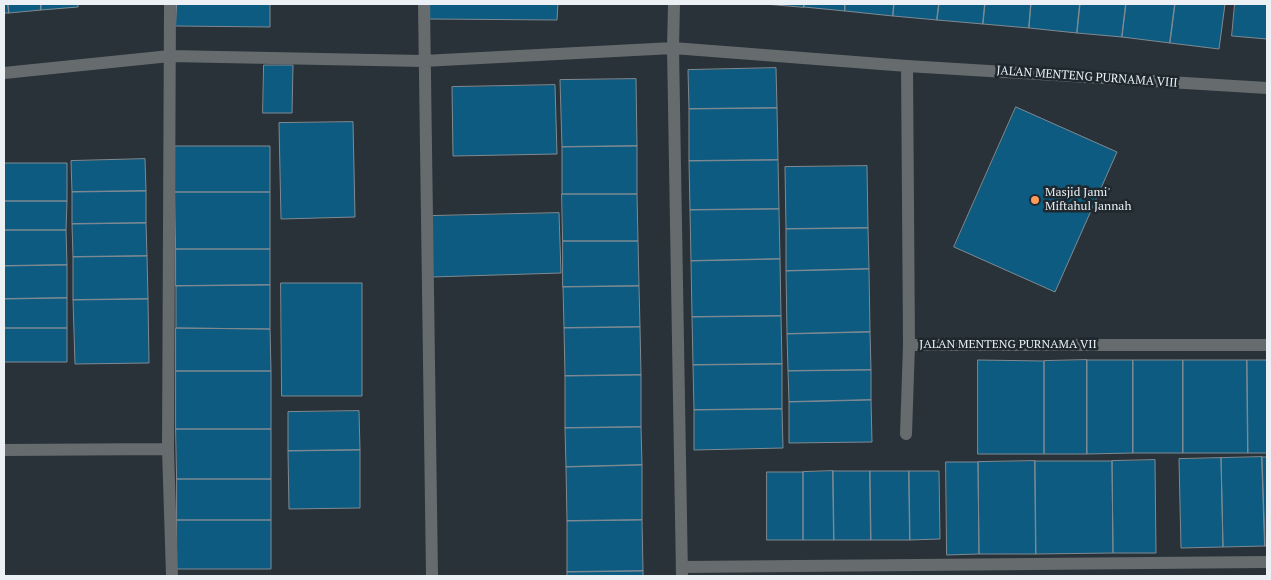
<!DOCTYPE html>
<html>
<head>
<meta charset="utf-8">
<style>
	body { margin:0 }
	#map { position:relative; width:1271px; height:580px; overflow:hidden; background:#283238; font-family:"PT Serif",serif }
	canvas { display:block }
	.frame { position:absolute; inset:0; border:5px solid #eaf0f4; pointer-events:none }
</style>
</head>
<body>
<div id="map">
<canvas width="1271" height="580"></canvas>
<div class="frame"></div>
</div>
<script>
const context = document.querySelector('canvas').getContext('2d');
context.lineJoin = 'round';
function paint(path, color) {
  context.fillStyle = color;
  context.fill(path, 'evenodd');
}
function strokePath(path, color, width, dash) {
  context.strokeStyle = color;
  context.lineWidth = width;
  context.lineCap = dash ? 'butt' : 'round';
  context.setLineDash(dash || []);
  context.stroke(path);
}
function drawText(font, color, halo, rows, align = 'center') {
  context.font = font + ' "PT Serif",serif';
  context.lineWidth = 5;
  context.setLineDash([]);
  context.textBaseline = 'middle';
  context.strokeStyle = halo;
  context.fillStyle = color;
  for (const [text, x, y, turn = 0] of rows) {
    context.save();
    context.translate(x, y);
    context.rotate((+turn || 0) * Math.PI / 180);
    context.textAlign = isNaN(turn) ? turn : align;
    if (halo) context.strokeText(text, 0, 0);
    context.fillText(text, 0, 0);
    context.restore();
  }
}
const building = new Path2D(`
	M4 4H8L9 13H4Z
	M8 4H41V10L9 13Z
	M41 4H78V7L41 10Z
	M177 4H270V27L176 26Z
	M430 4H558L557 20 430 19Z
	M765 4H804V7Z
	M804 4H845V11L804 7Z
	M845 4H894L893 16 845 11Z
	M894 4H939L937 20 893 16Z
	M939 4H985L983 24 937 20Z
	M985 4H1031L1029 28 983 24Z
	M1031 4H1080L1077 33 1029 28Z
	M1080 4H1126L1122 37 1077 33Z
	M1126 4H1175L1170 43 1122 37Z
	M1175 4H1225L1219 49 1170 43Z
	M1235 4H1267V39L1232 36Z
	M264 65H293L292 113H263Z
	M776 68 777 108 689 109 688 70Z
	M636 79 637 146 562 147 560 80Z
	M555 85 557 154 453 156 452 87Z
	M1016 107 1117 152 1055 292 954 247Z
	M777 108 778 160 689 161V109Z
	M353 122 355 217 281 219 279 123Z
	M175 146H270V192H175Z
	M637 146V194H562V147Z
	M145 159 146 191 72 192 71 161Z
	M778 160 779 209 690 210 689 161Z
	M4 163H67V201H4Z
	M867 166 868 228 786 229 785 167Z
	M146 191V223L72 224V192Z
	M175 192H270V249H176Z
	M562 194H637L638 241H563Z
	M4 201H67L66 230H4Z
	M779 209 780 259 691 261 690 210Z
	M559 213 561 273 432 277 430 216Z
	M146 223 147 256 73 257 72 224Z
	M868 228 869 269 786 271V229Z
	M4 230H66L67 265 4 266Z
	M563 241H638L639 286 563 287Z
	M176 249H270V285L176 286Z
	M147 256 148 299 73 300V257Z
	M780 259 781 316 692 317 691 261Z
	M67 265V298L4 299V266Z
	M869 269 870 332 787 334 786 271Z
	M281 283H362V396H282Z
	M270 285V329L176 328V286Z
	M639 286 640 327 564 328 563 287Z
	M67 298V328H4V299Z
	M148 299 149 363 75 364 73 300Z
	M781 316 782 364 693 365 692 317Z
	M640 327 641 375 565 376 564 328Z
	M4 328H67V362H4Z
	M176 328 270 329 271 371H176Z
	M870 332 871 370 788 371 787 334Z
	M978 360 1044 361V454H978Z
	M1087 360H1133V453L1087 454Z
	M1087 360V454H1044V361Z
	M1133 360H1183V453H1133Z
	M1183 360H1247L1248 453H1183Z
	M1247 360H1267V453H1248Z
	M782 364V409L694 410 693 365Z
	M871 370V400L789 402 788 371Z
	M176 371H271V429H176Z
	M641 375V427L565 428V376Z
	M871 400 872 442 789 443V402Z
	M782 409 783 448 694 450V410Z
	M359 411 360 450 288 451V412Z
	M641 427 642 465 566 467 565 428Z
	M176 429H271V479H177Z
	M360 450V508L289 509 288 451Z
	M1262 457H1267V546H1265Z
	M1262 457 1265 546 1223 547 1221 458Z
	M1221 458 1223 547 1181 548 1179 459Z
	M1155 460 1156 553H1113L1112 461Z
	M1035 461H1112L1113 553 1036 554Z
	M1035 461 1036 554H979L978 462Z
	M946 462H978L979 554 947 555Z
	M642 465V520L567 521 566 467Z
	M833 471H870L871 540H834Z
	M833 471 834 540H803V472Z
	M870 471H909L910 540H871Z
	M909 471H939L940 539 910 540Z
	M767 472H803V540H767Z
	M177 479H271V520H177Z
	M177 520H271V569H177Z
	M642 520 643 571 567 572V521Z
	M643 571V576H567V572Z`);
const street = new Path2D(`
	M170 4 168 449 172 576
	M424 4 432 576
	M674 4 673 48 682 576
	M907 66 909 345H1267
	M4 73 170 56 423 61 673 48 907 66 1267 88
	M906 434 909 345
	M4 450 168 449
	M682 567 1267 562`);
const markers = [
	[1035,200,5,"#ff9b5a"]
];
const streetNames = [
	["JALAN MENTENG PURNAMA VIII",1087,77,4],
	["JALAN MENTENG PURNAMA VII",1008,345]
];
const poiNames = [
	["Masjid Jami'",1045,193],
	["Miftahul Jannah",1045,207]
];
paint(building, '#0d5b81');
strokePath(building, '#7f8a92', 1);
strokePath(street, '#666b6e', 12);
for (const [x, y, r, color] of markers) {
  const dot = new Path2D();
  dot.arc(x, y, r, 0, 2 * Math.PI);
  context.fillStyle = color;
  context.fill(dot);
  strokePath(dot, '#1e282e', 2);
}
drawText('12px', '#eaf0f4', '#1e282e', streetNames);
drawText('12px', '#eaf0f4', '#1e282e', poiNames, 'left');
</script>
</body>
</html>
